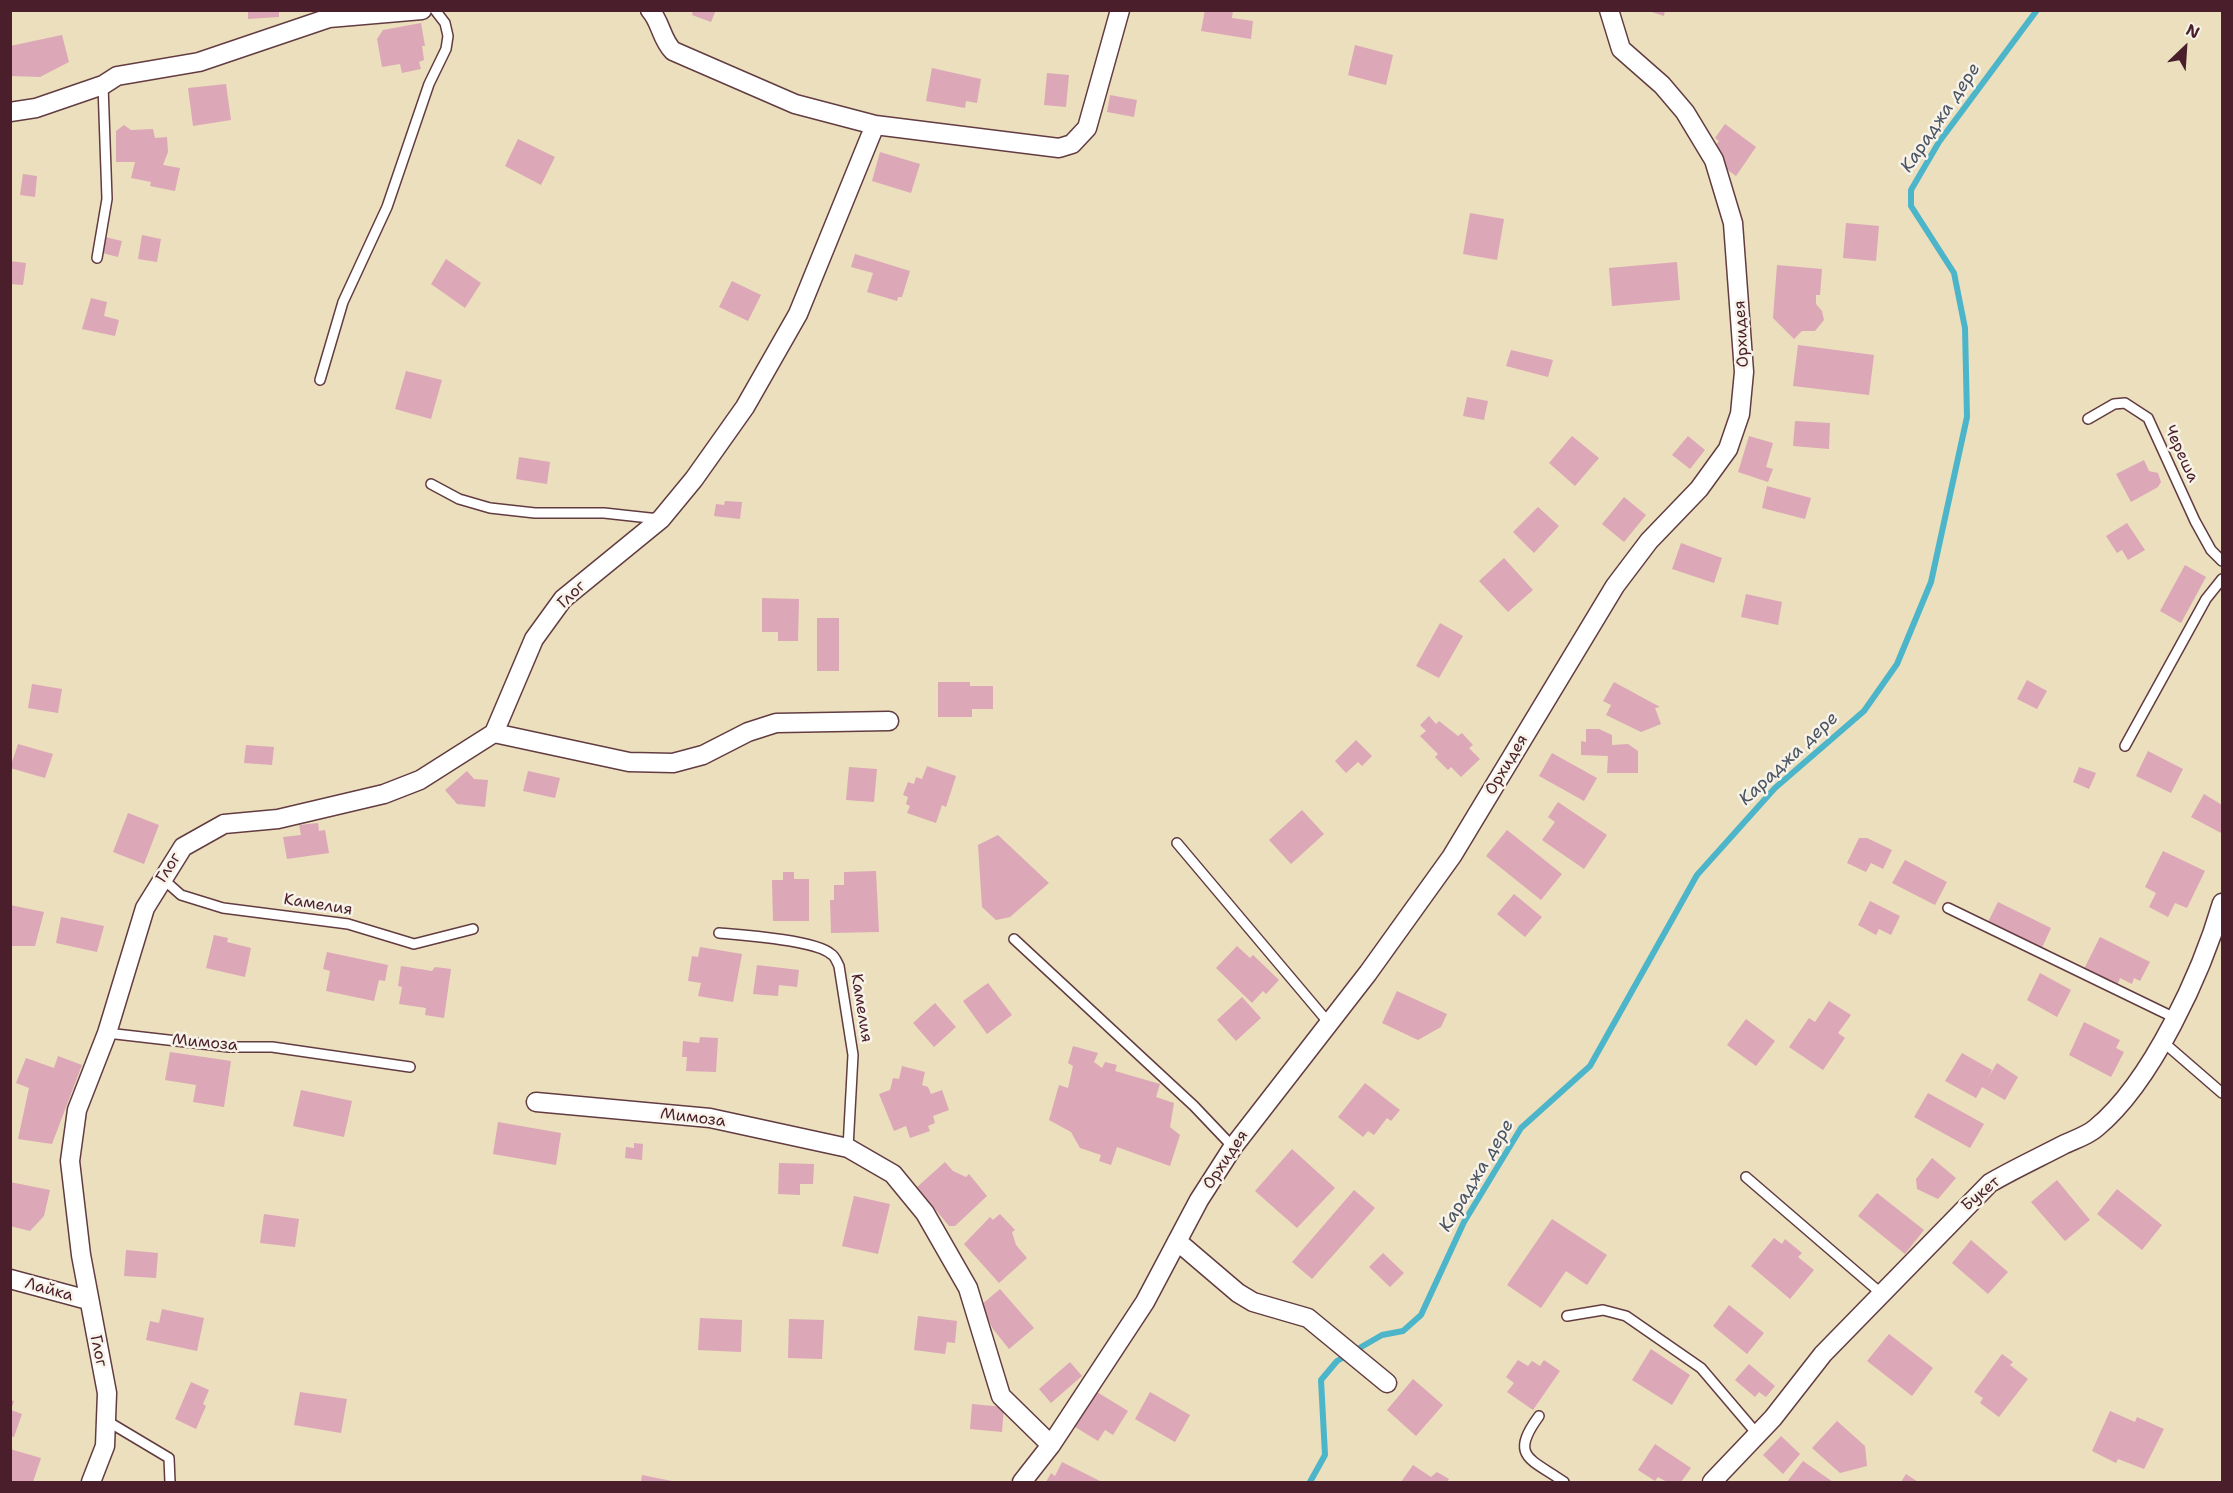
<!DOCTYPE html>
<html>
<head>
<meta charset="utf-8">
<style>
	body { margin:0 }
	#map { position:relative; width:2233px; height:1493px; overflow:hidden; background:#ebdfbd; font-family:"Shantell Sans",sans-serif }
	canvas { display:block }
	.frame { position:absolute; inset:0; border:12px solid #4a1f2b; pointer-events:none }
	.north { position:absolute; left:2155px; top:18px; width:60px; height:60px; -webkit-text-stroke:4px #f7f3e8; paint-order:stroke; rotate:25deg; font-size:16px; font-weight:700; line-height:24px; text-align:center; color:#4a1f2b }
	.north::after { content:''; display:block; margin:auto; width:21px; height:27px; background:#4a1f2b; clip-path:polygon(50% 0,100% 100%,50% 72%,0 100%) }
</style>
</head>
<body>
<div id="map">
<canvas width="2233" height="1493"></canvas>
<div class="frame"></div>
<div class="north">N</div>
</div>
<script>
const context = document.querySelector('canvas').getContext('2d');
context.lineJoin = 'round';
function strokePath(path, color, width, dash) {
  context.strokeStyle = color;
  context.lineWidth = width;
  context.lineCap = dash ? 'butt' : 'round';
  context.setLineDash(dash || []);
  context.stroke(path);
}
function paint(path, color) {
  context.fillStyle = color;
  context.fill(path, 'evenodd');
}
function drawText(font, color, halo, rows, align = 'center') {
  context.font = font + ' "Shantell Sans",sans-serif';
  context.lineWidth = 5;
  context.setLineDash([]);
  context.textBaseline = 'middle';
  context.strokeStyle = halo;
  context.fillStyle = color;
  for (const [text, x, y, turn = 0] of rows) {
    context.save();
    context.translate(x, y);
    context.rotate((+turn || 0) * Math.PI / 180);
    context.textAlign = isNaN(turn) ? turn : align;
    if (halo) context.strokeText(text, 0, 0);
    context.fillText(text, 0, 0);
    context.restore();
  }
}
const stream = new Path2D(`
	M1310 1482 1325 1455 1321 1380 1337 1361 1382 1335 1403 1331 1421 1315 1464 1222 1521 1128 1590 1066 1697 875 1775 788 1864 711 1897 664 1931 582 1967 417 1965 328 1954 273 1911 206V190L1939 142 2037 10`);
const building = new Path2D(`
	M248 10H279V17L248 19Z
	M693 10H716L711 22 692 15Z
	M1205 10H1233L1232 18 1253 21 1251 39 1201 31Z
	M1646 10H1665L1664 16Z
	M421 23 425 46H422L424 60 419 62 421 69 402 73 400 64 382 67 377 39 383 30Z
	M62 35 69 62 40 77 10 76V46Z
	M1355 45 1393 55 1386 85 1348 75Z
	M932 68 981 79 977 103 966 101 965 108 926 101Z
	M1047 73 1069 75 1066 107 1044 105Z
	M226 84 231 120 193 126 188 88Z
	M1110 95 1137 100 1134 117 1107 112Z
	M1725 124 1756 147 1736 176 1721 165 1725 160 1712 150 1719 141 1715 138Z
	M124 125 131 130 153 129 155 138 167 137 168 152 163 165 180 168 175 191 150 186 151 182 131 178 135 162H116V131Z
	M518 139 555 157 541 185 505 166Z
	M880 152 920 164 911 193 872 181Z
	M23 174 37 176 35 197 20 195Z
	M1470 213 1504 219 1497 260 1463 254Z
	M1846 223 1879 226 1876 261 1843 258Z
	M142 235 161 239 157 262 138 259Z
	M105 237 122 241 118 257 102 253Z
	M855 254 910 271 902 297H898L897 301 867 292 873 273 851 267Z
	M446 259 481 283 465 308 431 284Z
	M10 261 26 263 23 285 10 284Z
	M1677 262 1680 300 1612 306 1609 268Z
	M1777 265 1822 269 1820 295H1816V304L1822 311 1824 320 1815 331H1802L1794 339 1773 318Z
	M732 281 761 295 748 321 719 307Z
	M91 298 107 302 104 316 119 320 115 336 82 329Z
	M1798 345 1874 355 1869 395 1793 386Z
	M1511 350 1553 360 1548 377 1506 366Z
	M406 371 442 380 431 419 395 409Z
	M1467 397 1488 401 1484 420 1463 416Z
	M1795 421 1830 423 1829 449 1793 446Z
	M1572 436 1599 458 1575 486 1549 463Z
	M1688 436 1705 450 1690 469 1672 455Z
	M1749 436 1773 443 1766 467 1773 469 1768 482 1738 472Z
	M519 457 550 462 547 484 516 479Z
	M2144 460 2149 471 2158 473 2161 482 2158 487 2131 502 2116 474Z
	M1767 486 1811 498 1805 519 1762 508Z
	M1624 497 1646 515 1624 542 1602 524Z
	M725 501 742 502 740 519 714 516 716 504 724 505Z
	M1538 507 1559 526 1534 553 1513 532Z
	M2127 523 2145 550 2128 560 2122 550 2117 553 2106 536Z
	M1681 543 1722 558 1714 583 1672 569Z
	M1504 558 1533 590 1508 612 1479 581Z
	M2185 565 2206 577 2181 623 2160 611Z
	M1746 594 1782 602 1778 625 1741 617Z
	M762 598 799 599 798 641H778V632H762Z
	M817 618H839V671H817Z
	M1440 623 1463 636 1439 678 1416 666Z
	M2027 680 2047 691 2037 709 2017 699Z
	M938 682H970V686H993V709H972V717H938Z
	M1614 682 1660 707 1655 708 1661 724 1641 732 1606 715 1611 705 1603 701Z
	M32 684 62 689 58 713 28 708Z
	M1429 716 1436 724 1439 721 1458 736 1462 733 1473 745 1469 748 1480 759 1461 777 1451 767 1448 770 1435 757 1438 754 1420 736 1426 731 1420 725Z
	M1586 729H1599L1612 735V745L1628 744 1638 751V773H1607L1608 756 1581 755V741L1586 742Z
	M1356 740 1372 756 1362 766 1358 762 1346 773 1335 761Z
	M18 744 53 754 45 778 10 768Z
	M246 745 274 747 272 765 244 763Z
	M2148 751 2183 769 2171 793 2136 776Z
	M1552 753 1597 778 1584 801 1539 776Z
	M927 766 956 776 946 807 942 805 936 823 907 813 910 806 906 804 908 797 903 795 908 782 914 784 916 777 922 779Z
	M849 767 877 769 874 802 846 800Z
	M2079 767 2096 773 2089 789 2073 782Z
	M467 771 474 779 488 780 485 807 457 804 445 790Z
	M528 771 560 778 555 798 523 791Z
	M2204 794 2222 805 2221 833 2191 817Z
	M1558 802 1607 835 1584 869 1542 840 1555 822 1548 817Z
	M1302 810 1324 834 1291 864 1269 840Z
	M128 813 159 825 144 864 113 852Z
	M318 823 319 831 325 830 329 853 287 859 283 837 301 835 299 825Z
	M1507 830 1562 874 1541 900 1486 856Z
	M998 835 1049 883 1010 917 996 920 982 907 978 845Z
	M1859 838H1867L1892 850 1883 869 1871 863 1866 872 1847 863Z
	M2163 851 2205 871 2187 908 2175 903 2168 917 2149 907 2156 893 2145 887Z
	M1905 860 1947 882 1935 905 1892 883Z
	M876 871 879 932 831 933 830 900H834V885H844V872Z
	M783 872H794V879H809V921H773L772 880H783Z
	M1514 894 1542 917 1525 937 1497 914Z
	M1870 901 1900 916 1891 935 1879 929 1876 935 1858 925Z
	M1998 902 2051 928 2041 950 1987 924Z
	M10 905 44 912 35 946H10Z
	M61 917 104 926 97 952 56 943Z
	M214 935 228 938 227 942 251 948 245 977 206 968Z
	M2100 937 2150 962 2140 981 2134 978 2132 984 2120 978 2117 986 2084 969Z
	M1237 946 1250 958 1253 955 1279 980 1266 994 1263 991 1252 1003 1216 968Z
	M700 947 742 954 733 1002 698 996 701 983 688 981 692 956 698 957Z
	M327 952 388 965 385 981 379 980 374 1001 326 991 330 971 323 969Z
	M757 965 799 970 797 987 779 985 778 996 753 994Z
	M401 966 432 971 435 967 451 969 444 1018 425 1015 426 1008 399 1004 402 987 398 986Z
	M2040 973 2071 990 2057 1017 2027 1000Z
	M988 983 1012 1015 987 1034 963 1001Z
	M1397 991 1447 1014 1441 1027 1418 1040 1382 1023Z
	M1242 997 1261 1018 1236 1041 1217 1020Z
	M1829 1001 1851 1015 1838 1033 1845 1038 1823 1070 1789 1047 1809 1018 1815 1022Z
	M935 1003 956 1027 934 1047 913 1023Z
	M1746 1019 1775 1041 1756 1066 1727 1045Z
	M2084 1022 2120 1040 2116 1048 2124 1052 2111 1077 2069 1055Z
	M700 1037 718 1038 716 1072 686 1071 687 1057H682L683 1041 699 1043Z
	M1073 1046 1098 1053 1094 1062 1102 1068 1105 1062 1117 1065 1115 1071 1160 1084 1156 1097 1174 1103 1170 1127 1180 1135 1170 1166 1117 1147 1111 1165 1099 1161 1101 1155 1080 1148 1071 1132 1049 1120 1059 1085 1068 1088 1073 1066 1068 1063Z
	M170 1052 231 1061 224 1107 193 1102 196 1085 165 1080Z
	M1962 1053 1992 1070 1988 1078 1997 1063 2018 1077 2005 1100 1982 1087 1976 1098 1945 1081Z
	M58 1056 82 1065 52 1144 18 1139 29 1088 16 1083 26 1058 54 1068Z
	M902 1066 925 1072 922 1085 928 1087 931 1094 942 1090 949 1110 933 1116 935 1123 928 1126 930 1131 910 1138 906 1126 894 1131 879 1094 890 1090 893 1078 899 1079Z
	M1365 1083 1400 1110 1391 1121 1387 1118 1374 1135 1368 1131 1363 1137 1338 1117Z
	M301 1090 352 1101 344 1137 293 1126Z
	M1928 1093 1984 1124 1970 1148 1914 1117Z
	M498 1122 561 1133 556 1165 493 1154Z
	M634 1143 643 1144 642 1160 625 1158 626 1147 634 1148Z
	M1292 1149 1335 1188 1297 1228 1255 1191Z
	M1932 1158 1956 1178 1938 1199 1917 1189 1916 1179Z
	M945 1162 953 1171 966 1177 969 1174 987 1196 955 1226H949L917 1187Z
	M779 1163 814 1164 813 1184H800V1195L778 1194Z
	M2057 1180 2090 1220 2065 1241 2031 1202Z
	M10 1182 50 1190 44 1216 30 1231 10 1226Z
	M2117 1189 2162 1225 2142 1250 2097 1214Z
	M1354 1190 1375 1208 1312 1279 1292 1262Z
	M1877 1193 1924 1230 1905 1254 1858 1216Z
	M854 1196 890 1204 878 1254 842 1246Z
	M264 1214 299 1219 295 1247 260 1243Z
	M1000 1214 1015 1230 1012 1232 1016 1245 1027 1258 999 1283 964 1244 990 1217 993 1220Z
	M1552 1219 1607 1255 1587 1285 1566 1271 1541 1308 1507 1285Z
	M1774 1238 1782 1244 1785 1239 1802 1253 1798 1257 1814 1270 1790 1299 1751 1266Z
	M1971 1240 2008 1272 1988 1294 1952 1263Z
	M126 1250 158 1253 156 1278 124 1276Z
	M1383 1253 1404 1273 1390 1287 1369 1267Z
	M1000 1289 1034 1328 1009 1349 993 1329 981 1305Z
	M1729 1305 1764 1333 1747 1354 1713 1326Z
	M162 1309 204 1318 197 1351 146 1340 150 1321 159 1323Z
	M918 1316 957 1321 955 1343 947 1342 945 1354 914 1350Z
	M700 1318 742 1320 741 1352 698 1350Z
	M789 1319 824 1320 822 1359 788 1358Z
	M1889 1334 1933 1368 1912 1396 1867 1361Z
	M1651 1349 1690 1375 1672 1405 1632 1380Z
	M2002 1354 2013 1362 2010 1365 2028 1379 1999 1417 1980 1403 1983 1398 1974 1392Z
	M1518 1360 1528 1366 1532 1361 1540 1366 1544 1360 1560 1371 1533 1410 1507 1392 1514 1383 1506 1377Z
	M1070 1362 1082 1376 1051 1403 1039 1389Z
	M1749 1364 1775 1386 1766 1397 1759 1392 1755 1397 1735 1380Z
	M1413 1379 1443 1405 1416 1436 1387 1410Z
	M191 1382 209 1390 203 1404 206 1406 196 1429 175 1419Z
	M300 1392 347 1399 341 1433 294 1425Z
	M1097 1392 1128 1411 1113 1435 1105 1430 1098 1441 1075 1427Z
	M1150 1392 1190 1415 1175 1442 1135 1419Z
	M10 1400 14 1401 11 1410 22 1414 14 1437 10 1436Z
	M972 1404 1004 1407 1002 1432 970 1429Z
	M2110 1411 2135 1422 2137 1417 2164 1429 2144 1469 2118 1459 2116 1463 2092 1451Z
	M1837 1421 1865 1446 1867 1466 1840 1473 1812 1448Z
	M1781 1436 1800 1454 1783 1474 1763 1455Z
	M1655 1444 1691 1468 1681 1482H1667L1658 1477 1655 1481 1638 1470Z
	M10 1449 41 1458 33 1482H10Z
	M1803 1461 1833 1482H1787Z
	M1062 1462 1102 1482H1046L1051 1473 1055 1476Z
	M1413 1465 1431 1477 1437 1472 1449 1479 1447 1482H1401Z
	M1906 1474 1918 1482H1901Z
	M642 1475 672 1481V1482H641Z`);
const lane = new Path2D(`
	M97 258 107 199 103 85
	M320 380 343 302 387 207 429 84 446 49 448 36 445 23 435 10
	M2088 419 2114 404 2125 403 2148 418 2195 521 2211 550 2222 561
	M431 484 459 499 490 508 535 513H604L659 519
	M2125 746 2206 599 2222 579
	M1177 843 1328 1022
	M163 879 181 895 223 908 348 924 414 944 473 929
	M1948 908 2175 1018
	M719 933C742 935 815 940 831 954 835 956 837 962 839 966L853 1055 848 1148
	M1014 939 1194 1106 1233 1147
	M107 1033 229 1047H272L410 1067
	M2162 1041 2222 1093
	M1746 1177 1883 1295
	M1567 1316 1603 1310 1626 1316 1701 1368 1758 1435
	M1539 1416C1509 1457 1530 1458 1564 1482
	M107 1421 169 1458 170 1482`);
const street = new Path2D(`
	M650 10C661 22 661 39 673 51L795 104 875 125 1059 148 1072 144 1087 128 1120 10
	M10 112 36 108 103 85 117 76 199 62 329 18 422 10
	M494 733 629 762 673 763 703 755 748 732 776 723 889 721
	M536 1102 710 1118 848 1148 893 1174 925 1213 968 1288 1001 1396 1051 1445
	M1177 1241 1238 1293 1253 1302 1308 1318 1387 1383
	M10 1279 88 1300
	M91 1482 105 1446 107 1393 81 1255 70 1161 77 1110 107 1033 145 908 183 847 224 824 278 819 384 794 420 780 494 733 534 639 563 599 661 519 694 479 745 407 798 314 875 125
	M1022 1482 1051 1445 1145 1302 1199 1200 1233 1147 1368 973 1452 856 1615 586 1649 541 1699 489 1728 449 1740 414 1744 372 1733 223 1714 160 1685 112 1662 85 1621 49 1609 10
	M1712 1482 1773 1418 1823 1354 1990 1183C2014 1169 2038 1158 2063 1145 2073 1140 2087 1136 2096 1128 2152 1082 2202 972 2222 903`);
const streetNames = [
	["Орхидея",1742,334,-93],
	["Череша",2181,454,65],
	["Глог",572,595,-44],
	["Орхидея",1507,765,-59],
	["Глог",169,868,-58],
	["Камелия",318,905,9],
	["Камелия",861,1008,81],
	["Мимоза",205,1043,5],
	["Мимоза",693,1118,7],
	["Орхидея",1226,1160,-56],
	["Букет",1981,1194,-40],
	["Лайка",49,1290,16],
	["Глог",98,1351,78]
];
const waterNames = [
	["Караджа дере",1941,118,-56],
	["Караджа дере",1789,759,-43],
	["Караджа дере",1477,1176,-59]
];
strokePath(stream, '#4cb5ca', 6);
paint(building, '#dca7b7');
strokePath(lane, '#623c41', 12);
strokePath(street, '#623c41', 21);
strokePath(lane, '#fff', 9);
strokePath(street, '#fff', 18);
drawText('16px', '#4a1f2b', '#f7f3e8', streetNames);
drawText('italic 18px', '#4b5463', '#f7f3e8', waterNames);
</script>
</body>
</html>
